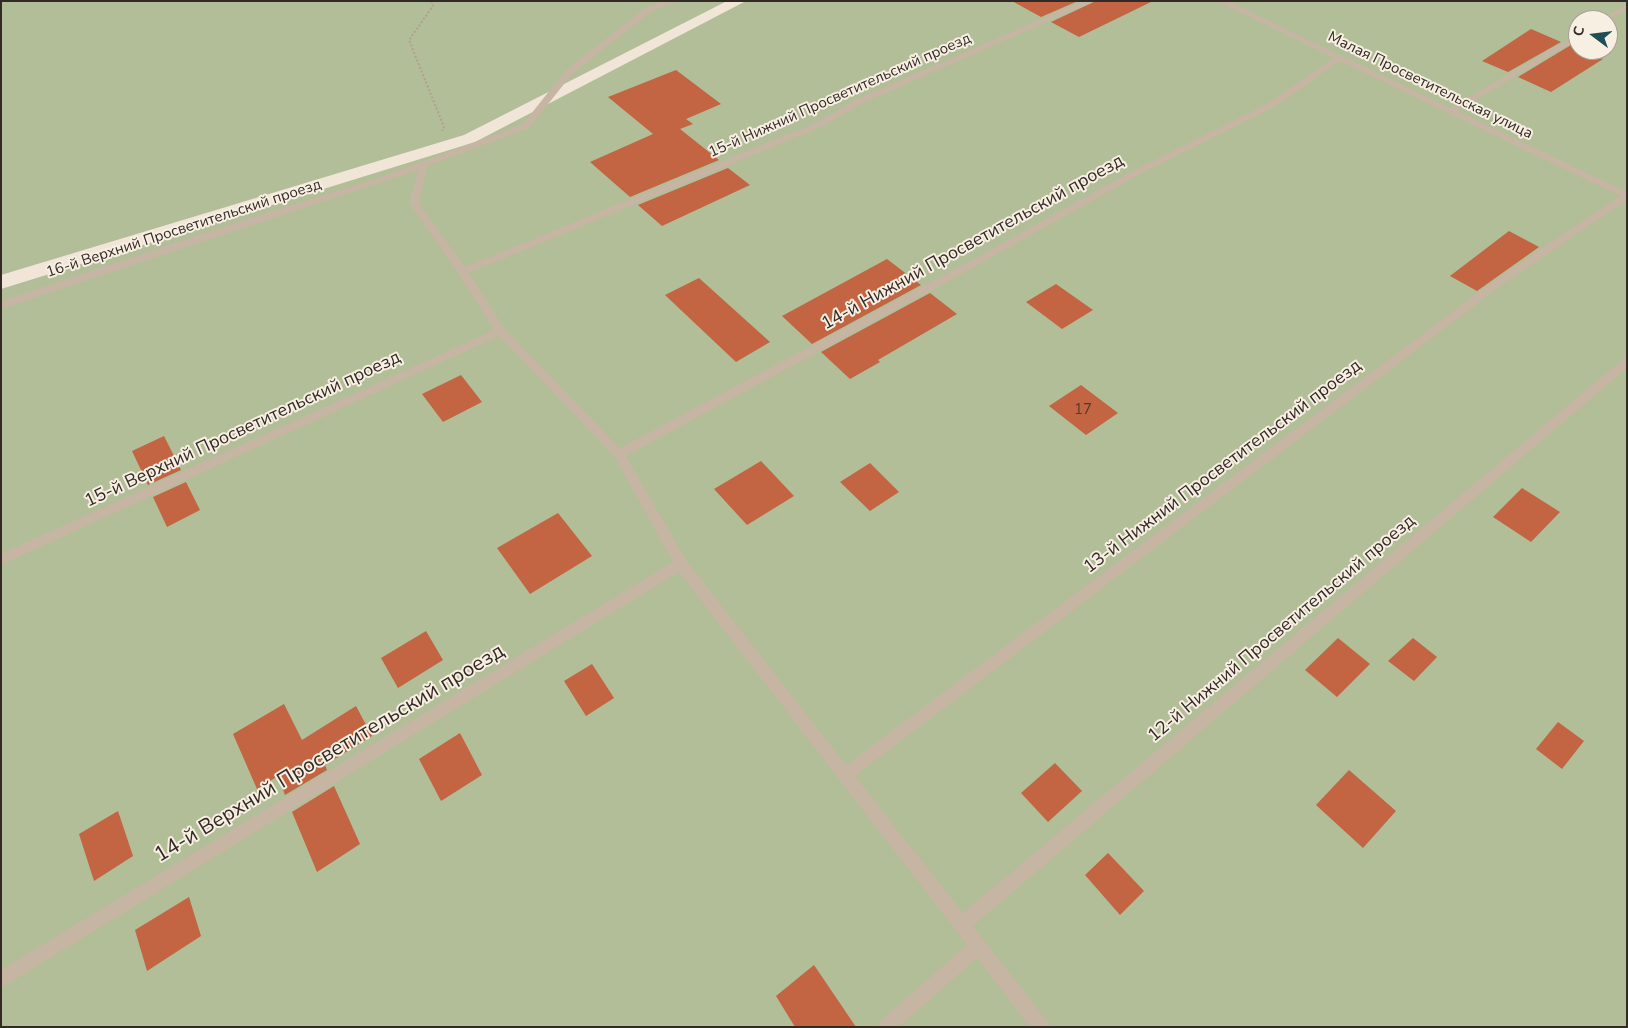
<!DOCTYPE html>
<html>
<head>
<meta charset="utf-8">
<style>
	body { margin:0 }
	#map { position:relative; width:1628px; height:1028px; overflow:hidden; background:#f0e5d7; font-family:"Nunito Sans",sans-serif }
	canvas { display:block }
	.frame { position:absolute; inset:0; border:2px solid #332a25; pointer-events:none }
	.north { position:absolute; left:1568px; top:10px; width:50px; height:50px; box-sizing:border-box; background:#f8efe3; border:1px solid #a9a097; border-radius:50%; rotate:285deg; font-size:14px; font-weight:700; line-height:20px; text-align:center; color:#332a25 }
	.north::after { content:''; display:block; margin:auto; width:18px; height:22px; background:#1c4e53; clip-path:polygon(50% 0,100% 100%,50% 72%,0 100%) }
</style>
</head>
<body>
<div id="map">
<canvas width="1628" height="1028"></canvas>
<div class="frame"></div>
<div class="north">С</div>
</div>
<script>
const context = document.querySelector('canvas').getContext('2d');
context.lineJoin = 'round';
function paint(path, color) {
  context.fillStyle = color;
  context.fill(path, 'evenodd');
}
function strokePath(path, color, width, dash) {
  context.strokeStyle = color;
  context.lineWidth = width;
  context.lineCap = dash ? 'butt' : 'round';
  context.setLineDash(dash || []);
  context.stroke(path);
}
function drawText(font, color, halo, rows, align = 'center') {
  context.font = font + ' "Nunito Sans",sans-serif';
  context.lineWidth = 4;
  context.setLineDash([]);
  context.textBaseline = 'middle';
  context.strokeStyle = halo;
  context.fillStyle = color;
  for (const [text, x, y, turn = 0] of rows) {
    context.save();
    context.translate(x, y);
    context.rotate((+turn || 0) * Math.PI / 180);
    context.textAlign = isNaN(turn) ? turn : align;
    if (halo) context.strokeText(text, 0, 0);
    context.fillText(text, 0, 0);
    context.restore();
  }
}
const green = new Path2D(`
	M1 1H727L464 135 1 275Z
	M746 1H1627V1027H1V289L475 142ZM1578 20H1608V50H1578Z`);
const building = new Path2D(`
	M1012 1H1078L1041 17Z
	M1096 1H1153L1079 37 1051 22Z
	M1531 29 1561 42 1508 72 1482 61Z
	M1571 45 1603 59 1551 92 1518 77Z
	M676 70 721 104 686 119 693 124 680 129 719 160 630 197 590 162 653 134 608 97Z
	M728 168 750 185 662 226 638 205Z
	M1509 231 1539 247 1477 291 1450 276Z
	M887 259 921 285 812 344 782 316Z
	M699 278 770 342 736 362 665 295Z
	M1056 284 1093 310 1062 329 1026 302Z
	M930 293 957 314 878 360 880 362 850 379 821 352Z
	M461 375 482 402 443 422 422 394Z
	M1081 385 1118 413 1086 435 1049 406Z
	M164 436 181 470 148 485 132 451Z
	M761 461 794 496 747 525 714 489Z
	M870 463 899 492 870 511 840 482Z
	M186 482 200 510 167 527 153 497Z
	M1522 488 1560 512 1531 542 1493 517Z
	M558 513 592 556 530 594 497 548Z
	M426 631 443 660 398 688 381 658Z
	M1338 638 1370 664 1337 697 1305 670Z
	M1413 638 1437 657 1414 681 1388 661Z
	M592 664 614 698 586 716 564 681Z
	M284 704 302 740 356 706 372 736 325 765 327 770 285 795 278 776 257 789 233 734Z
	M1558 722 1584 741 1562 769 1536 749Z
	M460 733 482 775 441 801 419 759Z
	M1055 763 1082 791 1048 822 1021 793Z
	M1349 770 1396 811 1363 848 1316 805Z
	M334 786 360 844 317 872 292 812Z
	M118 811 133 856 94 881 79 834Z
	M1108 853 1144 891 1120 915 1085 875Z
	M189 897 201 936 147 971 135 930Z
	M814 965 856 1027H795L776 996Z`);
const path = new Path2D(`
	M431 1 433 6 409 40 444 127 442 131`);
const lane = new Path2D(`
	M666 1H679L652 11 572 74 529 128 427 166 419 203 465 267 815 123 857 99 1083 1H1094L863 103 821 127 469 273 504 328 620 448 961 266 1136 169 1270 102 1334 58 1217 1H1228L1450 108 1578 34V39L1457 111 1627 192V200L1503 284 855 776 963 913 1623 359 1627 358V368L973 926 1047 1021 1050 1027H1030L977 958 899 1027H877L880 1021 967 945 679 572 1 988V970L673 562 615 457 499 336 1 565V554L494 330 459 274 409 203 418 170 1 309V301L253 217 373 180 523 124 566 70 646 7ZM1340 61 1620 196 1495 280 846 765 686 560 626 456 969 270 1142 173 1276 106Z
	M1627 4V9L1608 21 1600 20Z`);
const farStreetnames = [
	["Малая Просветительская улица",1430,86,26],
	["15-й Нижний Просветительский проезд",840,96,-24],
	["16-й Верхний Просветительский проезд",184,229,-18]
];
const numberNames = [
	["17",1083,410]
];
const streetNames = [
	["14-й Нижний Просветительский проезд",973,243,-29],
	["15-й Верхний Просветительский проезд",243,430,-25],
	["13-й Нижний Просветительский проезд",1223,467,-37],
	["12-й Нижний Просветительский проезд",1282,629,-40]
];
const nearStreetnames = [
	["14-й Верхний Просветительский проезд",330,754,-31]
];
paint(green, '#b1be98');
paint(building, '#c36442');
strokePath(path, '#b39f8e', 2, [2, 2]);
paint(lane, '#c7b5a4');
drawText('15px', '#332a25', '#f8efe3', farStreetnames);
drawText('15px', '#57382c', null, numberNames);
drawText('18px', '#332a25', '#f8efe3', streetNames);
drawText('21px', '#332a25', '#f8efe3', nearStreetnames);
</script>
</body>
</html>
